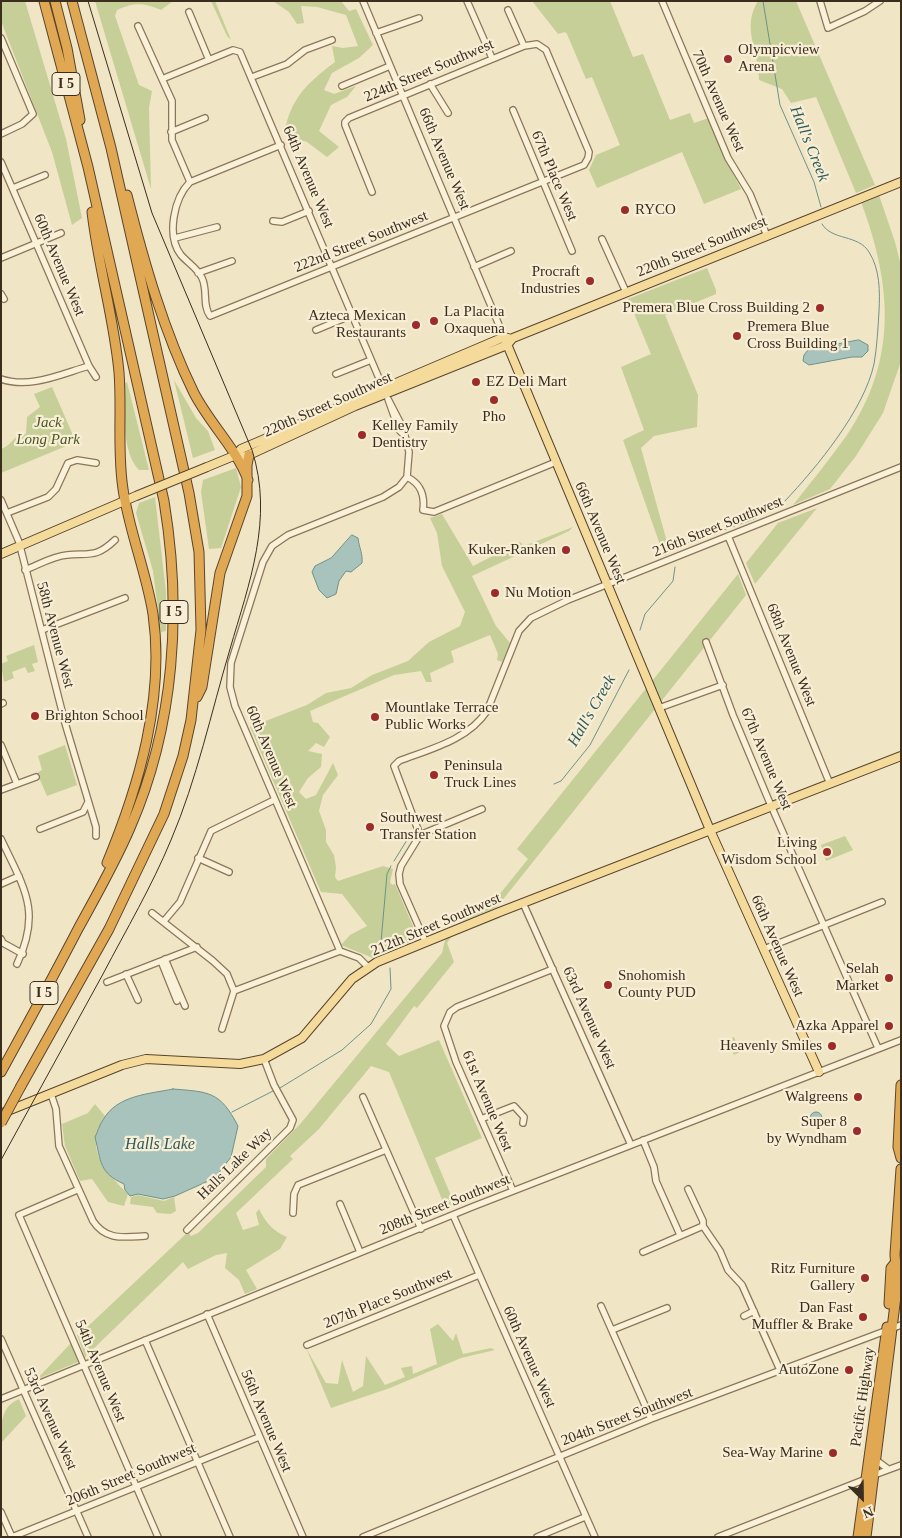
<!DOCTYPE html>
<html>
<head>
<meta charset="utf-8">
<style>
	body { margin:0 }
	#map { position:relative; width:902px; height:1538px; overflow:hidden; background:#f0e5c5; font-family:Georgia,serif }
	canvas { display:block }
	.frame { position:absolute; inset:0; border:2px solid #3b2e1f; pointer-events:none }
	.north { position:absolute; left:837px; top:1473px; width:50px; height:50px; -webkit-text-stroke:4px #f7eed5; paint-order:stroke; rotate:157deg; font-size:14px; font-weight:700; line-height:20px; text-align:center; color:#3b2e1f }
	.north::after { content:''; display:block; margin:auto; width:18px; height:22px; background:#3b2e1f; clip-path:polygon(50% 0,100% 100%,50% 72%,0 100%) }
</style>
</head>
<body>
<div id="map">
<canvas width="902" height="1538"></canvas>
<div class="frame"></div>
<div class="north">N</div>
</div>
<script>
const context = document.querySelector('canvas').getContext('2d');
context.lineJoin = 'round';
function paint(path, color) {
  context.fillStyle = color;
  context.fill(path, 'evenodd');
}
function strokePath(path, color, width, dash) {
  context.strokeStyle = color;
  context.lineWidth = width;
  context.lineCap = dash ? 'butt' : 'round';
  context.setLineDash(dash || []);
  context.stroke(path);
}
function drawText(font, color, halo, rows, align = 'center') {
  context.font = font + ' Georgia,serif';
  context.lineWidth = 4.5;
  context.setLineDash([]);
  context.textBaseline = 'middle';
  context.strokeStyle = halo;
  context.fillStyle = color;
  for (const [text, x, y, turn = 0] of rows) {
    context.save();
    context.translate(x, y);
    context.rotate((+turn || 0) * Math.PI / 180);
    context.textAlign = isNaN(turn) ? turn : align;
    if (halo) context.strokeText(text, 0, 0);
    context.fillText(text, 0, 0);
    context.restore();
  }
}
const green = new Path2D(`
	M1 1H25L66 139 82 218 72 225 52 152 1 21Z
	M95 1H173L161 10C143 3 136 2 117 10L115 16 139 85 152 91 149 108 151 189Z
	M211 1H215L231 40 227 36Z
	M273 1H341L349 11 356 9 373 45 359 58 332 73 324 90 334 94 356 86 347 97 331 105 319 131 339 147 327 157 307 142 284 135C290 99 306 84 335 62L332 46 343 48 358 46 346 15 317 7 301 6 304 23 297 24 289 12Z
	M532 1H610L633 57 643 54 670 120 690 113 694 123 709 118 727 162 741 189 704 204 682 152 597 188 589 170 596 155 620 145 592 77 586 79 567 34 565 32 558 34Z
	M758 1H796L875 185 856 193 816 97 791 103 782 89 759 80C759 51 741 28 758 1Z
	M879 195 895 242 901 266 900 364 883 413 856 456 830 489 793 505C811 482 830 459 847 435 898 359 892 285 861 202Z
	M707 268 716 290V294L665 315 698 395 697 427 654 436 641 448 670 553 664 556 623 440 644 430 621 367 651 354 628 299Z
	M174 380 196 418 208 431 215 450 193 458Z
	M127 382 149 470H139C121 452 125 408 123 384Z
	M52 387 76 442 1 473V449C13 445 11 436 26 434L27 417 40 407 34 394Z
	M236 468 241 487 221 548 209 549 201 492 203 480Z
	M155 497 166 592V631L161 632 153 571 136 513 139 503Z
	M817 508 755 584 746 563 778 523Z
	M442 514 473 566 520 542 524 546 573 527 569 531 472 576 496 626 510 643 502 662 497 660 498 654 490 635 451 651 454 662 430 673 432 682H426L421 671 394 675 310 711 313 722 318 723 330 737 324 747 316 743 308 751 322 754 321 767 308 778 299 792 306 799 316 795 333 763 338 775 323 795 319 811 326 830V842L334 855 336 867 335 877 338 881 383 866 393 869 390 882 392 885 395 884 418 938 373 958 341 945 350 935 367 926 342 894 321 892 250 727 307 705 326 693 351 688 372 675 408 661 429 642 460 626 465 612 442 566 437 533 430 518Z
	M738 574 746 595 497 907 461 922 471 913 491 905 528 859 517 849Z
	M34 645 38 662 32 664 35 671 28 673 25 667 12 672 14 678 4 682 1 664 8 661 6 656Z
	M65 745 77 785 47 796 37 773 42 770 38 756Z
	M845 836 853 850 826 861 821 845Z
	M499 915 500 918 451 937 447 943 454 962 417 1008 414 1006 386 1044 399 1056 439 1040 482 1138 435 1158 455 1205 446 1209 389 1072 371 1066 319 1129 290 1156 293 1159 236 1213 243 1230 259 1225 256 1213 259 1209C266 1223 273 1231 287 1237L280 1249 246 1270 257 1289 245 1294 239 1280 225 1268 227 1253 216 1255 188 1269 183 1262 85 1357 77 1335 83 1331 188 1232 191 1236 198 1233 266 1167V1159L301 1123 442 953 446 936Z
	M734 1037 740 1052 734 1055 727 1040Z
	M95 1104 105 1116C83 1149 105 1171 128 1194L124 1206 108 1202 92 1179 80 1181 65 1146 62 1124 88 1113Z
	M138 1195 164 1201 174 1197 176 1211 171 1214 157 1213 153 1207 130 1204 131 1197Z
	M438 1324 453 1341 456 1333 463 1354 491 1348 495 1350 461 1358 390 1388 331 1408 306 1348 326 1383 338 1384 342 1360 353 1392 363 1386 366 1356 385 1385 405 1377 401 1368 412 1366 413 1374 437 1364 430 1329Z
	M71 1343 78 1362 37 1379Z
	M19 1399 26 1416 1 1443C1 1426 0 1407 19 1399Z`);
const water = new Path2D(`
	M859 340 868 345V351L862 357H852L809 365 803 361 804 355 808 350Z
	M352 535 358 538C359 547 363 554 362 563L351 572 346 571 339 581 336 594 327 598 319 590 312 572 315 566 331 558Z
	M173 1089C209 1092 220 1091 238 1126L231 1157 215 1178 175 1196 163 1199 138 1194 130 1196 125 1190 124 1184C99 1173 101 1161 95 1137 98 1132 99 1125 103 1120 117 1095 149 1094 173 1089Z
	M810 1118a6 6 0 1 1 12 0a6 6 0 1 1-12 0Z`);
const stream = new Path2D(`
	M763 1 780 105 814 182 821 207
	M785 501C817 467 864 410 874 364 877 347 878 328 879 311 880 292 880 269 869 252 858 234 832 241 822 224
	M687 543 754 519 770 508
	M640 630 645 614 673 581 675 567
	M554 784 561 781 590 745 629 670
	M394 861 407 840 412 838
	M384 950 381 942 387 874 391 866
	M280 1088 342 1050 371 1024 391 989 390 968
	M232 1112 273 1091`);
const minor = new Path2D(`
	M363 1 504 337
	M467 1 492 58
	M662 1 728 158 750 194 767 236
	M820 1 828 28 865 11 880 1
	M508 10 524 46
	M189 12 209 60
	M138 26 172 101V140L190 182C174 198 166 236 181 255 188 263 198 269 202 278 208 290 202 305 210 316L584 165 588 158 589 152 546 50 537 44 524 46 349 118 345 122V125L372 192
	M376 33 419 18
	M1 38 33 114 22 124 1 134
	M252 77 287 64 305 50 332 40
	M162 79 233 50 240 52 384 390
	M430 84 448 113
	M342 86 390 66
	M513 110 572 251
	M171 132 205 118
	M1 162 89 366 96 377
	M190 182 281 145
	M13 188 45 175
	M273 221 282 222 309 211
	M175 238 217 227
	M602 239 626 292
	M1 258 61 233
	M474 267 511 251
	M198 273 232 261
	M1 294 4 299
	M316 330 352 315
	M336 374 371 360
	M1 379C30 389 61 374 89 366
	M388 399 399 430 403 434
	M407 477C421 484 425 495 423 510L434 512 556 462
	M1 500 19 542 65 723 96 827V836
	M7 513 48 497 56 489 68 463 77 460 96 463
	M728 536 830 784
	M25 570C38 565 53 556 67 555 90 553 96 558 115 540
	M42 630 125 598
	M706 642 733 715 769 801 878 1048
	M1 704 3 703
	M659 708 723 685
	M1 745 17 784
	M1 790 36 777
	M40 829 83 812 88 802
	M420 835 482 809
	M1 839C24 888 42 911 17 964
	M198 858 229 872
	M1 884 19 876
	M523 903 631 1145
	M152 913 213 961 227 974 234 991 222 1029
	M164 921 180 902 211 831 274 800
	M1 939 3 943 23 954
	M425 941 400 884 399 874 401 866 420 835 394 766 399 761C430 749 468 740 487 711L519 631 531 618 568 600 901 467
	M764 949 882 902
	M165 959 185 1006
	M161 961 177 1001
	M368 967 359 958 340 951 235 706 230 687 231 663 263 562 272 546 288 535 383 497 399 487 407 477 409 452 403 428 388 399
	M126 974 138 1000
	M107 982 197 947
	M234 991 340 951
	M51 1094 56 1109 59 1146 93 1221C106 1241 124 1237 145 1236
	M363 1097 421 1229
	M481 1119 514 1106 524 1117 523 1123
	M643 1140 654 1167 656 1181 680 1235
	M688 1189 703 1221V1226L720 1251 728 1270 742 1285 780 1370
	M77 1190 19 1215 158 1537
	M513 1191 456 1062 444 1026 450 1012 457 1007 553 969
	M340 1204 360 1252
	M293 1213 294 1194 298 1185 386 1150
	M453 1215 595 1537
	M187 1230 290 1128 293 1120 274 1085 264 1059
	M643 1252 703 1226
	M601 1306 651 1419
	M207 1314 303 1537
	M744 1316 754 1311
	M612 1330 667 1308
	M1 1339 88 1537
	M145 1340 230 1537
	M307 1345 479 1275
	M1 1399 472 1207 901 1040
	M876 1460 888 1469
	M874 1475 901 1465
	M1 1512 12 1537
	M12 1537 259 1437
	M363 1537 651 1419 901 1325
	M537 1537 585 1517
	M718 1537 866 1479`);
const major = new Path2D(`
	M504 337 710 830 819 1072
	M236 455 242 457 249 455 355 406 507 345 513 338 901 182
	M207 467 236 455 241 449 504 337 508 338
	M1 554 136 496
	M5 1112 122 1065 146 1059 240 1064 264 1059 302 1038 352 979 377 962 497 913 901 756`);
const highway = new Path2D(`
	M55 1 67 48 80 120
	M127 195C144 262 164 332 194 393 210 424 236 448 248 480
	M92 212C98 265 114 318 119 372 122 411 117 450 123 489 129 531 146 571 153 614 165 698 139 786 107 863
	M197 697 202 687 220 573 247 496V465L249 455
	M1 1072C27 1025 53 977 78 929 96 896 115 863 130 828 175 725 182 610 164 501L88 167 44 1
	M901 1085 898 1147 901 1158
	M21 1086 109 929 164 814 183 756 191 720 201 630 199 552 189 493 111 148 72 1
	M889 1304 891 1268 895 1263
	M858 1537 887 1327
	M866 1537 898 1280C898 1270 895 1263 895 1254L901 1169`);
const tram = new Path2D(`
	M1 1160C35 1098 69 1036 103 974 126 930 152 886 171 840 197 779 211 713 230 649 249 583 274 519 252 450L152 213 88 1`);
const majorBridge = new Path2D(`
	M136 496 207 467`);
const highwayBridge = new Path2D(`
	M1 1123 21 1086`);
const markers = [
	[728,59,5,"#9d2b28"],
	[625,210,5,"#9d2b28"],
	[590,281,5,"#9d2b28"],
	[820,308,5,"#9d2b28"],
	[434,321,5,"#9d2b28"],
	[416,325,5,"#9d2b28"],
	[737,336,5,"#9d2b28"],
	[476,382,5,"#9d2b28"],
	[494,400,5,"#9d2b28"],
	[362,435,5,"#9d2b28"],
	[566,550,5,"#9d2b28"],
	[495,593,5,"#9d2b28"],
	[35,716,5,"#9d2b28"],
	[375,717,5,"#9d2b28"],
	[434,775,5,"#9d2b28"],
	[370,827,5,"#9d2b28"],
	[827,852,5,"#9d2b28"],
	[889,978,5,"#9d2b28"],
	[608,985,5,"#9d2b28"],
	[889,1026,5,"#9d2b28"],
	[832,1046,5,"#9d2b28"],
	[858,1097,5,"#9d2b28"],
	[857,1131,5,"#9d2b28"],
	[865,1278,5,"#9d2b28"],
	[863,1317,5,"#9d2b28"],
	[849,1370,5,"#9d2b28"],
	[833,1453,5,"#9d2b28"]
];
const shields = [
	[66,84,28],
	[174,612,28],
	[44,993,28]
];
const shieldNames = [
	["I 5",66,84],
	["I 5",174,612],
	["I 5",44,993]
];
const poiNames = [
	["Olympicview",738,50,"left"],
	["Arena",738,67,"left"],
	["RYCO",635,210,"left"],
	["Procraft",580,272],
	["Industries",580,289],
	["Premera Blue Cross Building 2",810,308],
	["La Placita",444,312,"left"],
	["Oxaquena",444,329,"left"],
	["Azteca Mexican",406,316],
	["Restaurants",406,333],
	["Premera Blue",747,327,"left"],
	["Cross Building 1",747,344,"left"],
	["EZ Deli Mart",486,382,"left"],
	["Pho",494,417,"center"],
	["Kelley Family",372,426,"left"],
	["Dentistry",372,443,"left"],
	["Kuker-Ranken",556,550],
	["Nu Motion",505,593,"left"],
	["Mountlake Terrace",385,708,"left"],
	["Public Works",385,725,"left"],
	["Brighton School",45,716,"left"],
	["Peninsula",444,766,"left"],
	["Truck Lines",444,783,"left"],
	["Southwest",380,818,"left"],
	["Transfer Station",380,835,"left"],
	["Living",817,843],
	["Wisdom School",817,860],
	["Selah",879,969],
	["Market",879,986],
	["Snohomish",618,976,"left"],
	["County PUD",618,993,"left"],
	["Azka Apparel",879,1026],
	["Heavenly Smiles",822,1046],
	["Walgreens",848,1097],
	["Super 8",847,1122],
	["by Wyndham",847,1139],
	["Ritz Furniture",855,1269],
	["Gallery",855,1286],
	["Dan Fast",853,1308],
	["Muffler & Brake",853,1325],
	["AutoZone",839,1370],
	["Sea-Way Marine",823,1453]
];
const streetNames = [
	["224th Street Southwest",429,71,-23],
	["70th Avenue West",718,101,66],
	["66th Avenue West",444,159,67],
	["67th Place West",554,176,67],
	["64th Avenue West",308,177,67],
	["222nd Street Southwest",361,242,-22],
	["220th Street Southwest",702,247,-22],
	["60th Avenue West",59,265,67],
	["220th Street Southwest",328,405,-24],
	["216th Street Southwest",718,527,-22],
	["66th Avenue West",600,533,67],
	["58th Avenue West",55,635,75],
	["68th Avenue West",791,655,68],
	["60th Avenue West",271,757,67],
	["67th Avenue West",766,759,67],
	["212th Street Southwest",436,925,-23],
	["66th Avenue West",777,946,66],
	["63rd Avenue West",589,1018,66],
	["61st Avenue West",487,1101,67],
	["Halls Lake Way",235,1164,-44],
	["208th Street Southwest",445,1205,-22],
	["207th Place Southwest",388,1299,-22],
	["60th Avenue West",529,1357,66],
	["54th Avenue West",100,1371,67],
	["Pacific Highway",863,1397,-82],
	["204th Street Southwest",627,1417,-21],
	["53rd Avenue West",50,1419,66],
	["56th Avenue West",266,1421,67],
	["206th Street Southwest",131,1475,-23]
];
const parkNames = [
	["Jack",48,423],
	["Long Park",48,440]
];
const waterNames = [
	["Hall's Creek",809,144,68],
	["Hall's Creek",592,711,-60],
	["Halls Lake",160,1145]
];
paint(green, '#c6cf98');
paint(water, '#a7c3bc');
strokePath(water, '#6d928a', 1);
strokePath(stream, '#6d928a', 1);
strokePath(minor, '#8c765a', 8);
strokePath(major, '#59442e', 10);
strokePath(highway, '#59442e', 11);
strokePath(minor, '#faf1d9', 5.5);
strokePath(major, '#f4db9c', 8);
strokePath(highway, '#e1a854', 9);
strokePath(tram, '#3b2e1f', 1);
strokePath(majorBridge, '#59442e', 10, []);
strokePath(highwayBridge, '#59442e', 11, []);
strokePath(majorBridge, '#f4db9c', 8);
strokePath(highwayBridge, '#e1a854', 9);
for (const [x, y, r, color] of markers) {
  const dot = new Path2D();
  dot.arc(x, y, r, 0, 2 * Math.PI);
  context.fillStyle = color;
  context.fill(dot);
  strokePath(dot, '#f7eed5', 2);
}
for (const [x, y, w] of shields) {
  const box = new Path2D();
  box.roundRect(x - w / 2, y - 11.5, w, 23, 4);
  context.fillStyle = '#f7eed5';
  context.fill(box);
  strokePath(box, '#3b2e1f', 1);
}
drawText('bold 14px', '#3b2e1f', null, shieldNames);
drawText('15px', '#3b2e1f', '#f7eed5', poiNames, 'right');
drawText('15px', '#3b2e1f', '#f7eed5', streetNames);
drawText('italic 15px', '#4a5825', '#f7eed5', parkNames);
drawText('italic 16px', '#2d5b5a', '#f7eed5', waterNames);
</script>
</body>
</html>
